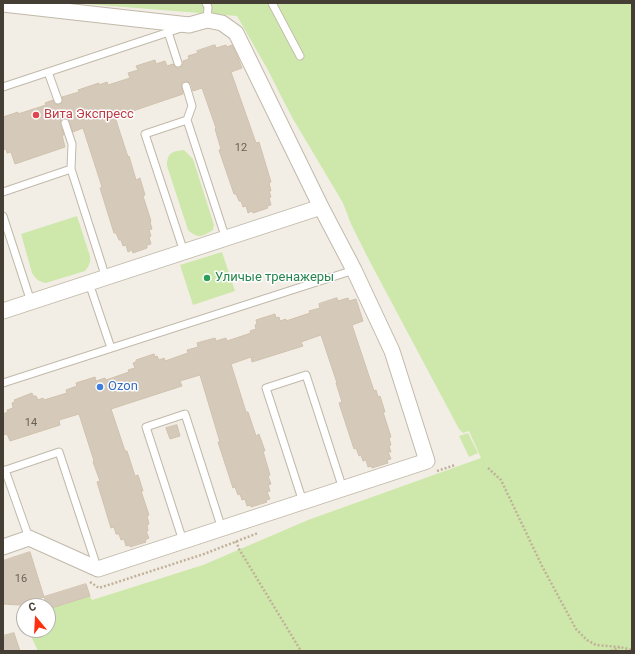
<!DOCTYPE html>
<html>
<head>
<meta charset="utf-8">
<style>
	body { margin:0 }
	#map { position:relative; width:635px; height:654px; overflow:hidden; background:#f3eee5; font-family:Roboto,sans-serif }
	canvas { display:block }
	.frame { position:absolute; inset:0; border:4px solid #453e34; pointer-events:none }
	.north { position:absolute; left:16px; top:598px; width:40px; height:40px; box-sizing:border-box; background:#fff; border:1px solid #b5b2ae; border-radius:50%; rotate:342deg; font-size:11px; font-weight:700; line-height:16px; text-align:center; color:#453e34 }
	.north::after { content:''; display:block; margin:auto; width:14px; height:18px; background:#ff3010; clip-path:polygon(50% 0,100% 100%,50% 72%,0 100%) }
</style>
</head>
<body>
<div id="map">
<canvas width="635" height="654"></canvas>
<div class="frame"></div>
<div class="north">С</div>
</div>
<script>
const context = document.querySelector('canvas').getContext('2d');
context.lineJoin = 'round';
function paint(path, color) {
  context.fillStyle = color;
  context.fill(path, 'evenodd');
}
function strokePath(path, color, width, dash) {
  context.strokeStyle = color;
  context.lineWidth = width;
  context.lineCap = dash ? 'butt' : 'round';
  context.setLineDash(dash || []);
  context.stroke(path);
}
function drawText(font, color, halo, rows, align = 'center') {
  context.font = font + ' Roboto,sans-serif';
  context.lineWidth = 3;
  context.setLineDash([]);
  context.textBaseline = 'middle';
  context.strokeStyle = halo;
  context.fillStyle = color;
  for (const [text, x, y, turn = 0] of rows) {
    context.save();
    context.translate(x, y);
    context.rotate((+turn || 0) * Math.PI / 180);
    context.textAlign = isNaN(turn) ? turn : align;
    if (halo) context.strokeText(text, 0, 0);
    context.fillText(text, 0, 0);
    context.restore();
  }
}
const green = new Path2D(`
	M74 3H632V651H38L28 630H48V609L90 596 92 600 203 565 308 520 481 458 469 431 463 433 459 429 369 260 351 224 343 203 293 119 282 98 268 70 237 16Z
	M184 150 193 159 214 225 213 230C202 237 198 239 188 230L167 166C167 153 172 151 184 150Z
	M77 216 90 256C91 262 89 266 85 271L46 283C39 282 36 279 32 273L21 234Z
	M222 252 235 291 193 305 180 265Z
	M468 433 478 453 469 457 459 436Z`);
const building = new Path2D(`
	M215 45 216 48 226 45 227 47 232 45 238 58 242 68 231 72 256 143 259 142 271 182 269 183 271 191H269L271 197 269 198 271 205 267 206 268 208 253 213 252 211 248 213 246 206 243 207 241 201H239L236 194H234L219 150 221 149 215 129 216 128 202 88 193 91 191 84 187 81 183 82 181 84 183 94 115 117 128 157 129 156 136 180 140 178 145 195 143 196 151 221 150 222 152 229 149 230 151 236 149 237 151 244 147 245V248L133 253 132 250 128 252 126 245 123 246 121 240H119L116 233H114L100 188 102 187 83 128 73 132 69 120 66 118H63L61 120 60 124 64 135H62L65 147 15 164 11 152 7 153 6 149 3 150V117L18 112V114L46 105 45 103 53 100 55 104 60 105 63 101 62 97 79 92 78 90 99 83V85L107 82 108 85 130 78 128 73 138 70 136 66 155 60 156 64 165 61 167 66 173 64 177 68H180L183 64V61L189 59 188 56 198 53 197 51Z
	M337 298 338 301 348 298 349 301 356 299 363 321 352 325 374 391 376 390 378 397 380 396 385 412H383L391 437 389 438 391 445 389 446 391 452H388L391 459 387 460 388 463 372 468 371 466 368 467 366 460 363 461 361 455 359 456 356 448 354 449 339 403 342 402 336 383H337L321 335 301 342 303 346 252 362 251 357 231 364 246 412H248L256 436 259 434 265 451H263L270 475 268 476 271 484 268 485 270 491 267 492 270 499 266 500 267 502 251 507V505L247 506 245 499 242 500 240 494 238 495 235 487 233 488 218 442H220L200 375 180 381 182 386 111 409 125 451H127L135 476 138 475 143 491H141L149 515 147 516 149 524 147 525 148 531H146L149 538 145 540 146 542 130 547V545L126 546 124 539 121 540 119 534H116L114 527 111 528 97 482 100 481 93 462 94 461 79 414 59 420 60 425 10 441 7 434 3 435V414L8 412 7 410 13 408 12 403 15 402 14 400 32 393 33 396H36L38 400 43 398 44 400 67 393 66 390 77 386 76 383 95 377 96 381 105 378 106 380 129 372 128 370 135 368 133 363 136 362V360L154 354 155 357 157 356 159 360 164 358 165 361 188 353 187 350 198 347 197 343 215 338 216 341 226 338 227 341 251 333 250 331 256 329 255 325 257 324 256 320 275 314 276 318 279 317 280 321 286 319V321L310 313 309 311 320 308 319 304Z
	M177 425 180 436 170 439 166 428Z
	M30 552 44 597 20 605 3 604V561Z
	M86 584 90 596 48 609V606H47L44 597Z
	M14 633 20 651H3V636Z`);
const path = new Path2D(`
	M488 468 501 480 542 566 576 629 587 640 596 645 620 647 632 650
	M437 471 455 465
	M236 541 239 549 301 651
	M90 582 99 588 204 554 258 533
	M611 651 620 647`);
const service = new Path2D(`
	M206 3 208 7 207 20
	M272 3 300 56
	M168 32 178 63
	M48 72 58 100
	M186 86 192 106 187 120
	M3 87 181 28
	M65 123 72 144 71 169
	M3 192 71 169 106 278
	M3 216 31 302
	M184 252 145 134 187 120 226 239
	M89 283 111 348
	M3 383 354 270
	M5 470 29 538
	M3 471 59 452 97 567
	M303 502 266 388 306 375 343 489
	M183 541 146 427 185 414 222 529`);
const minor = new Path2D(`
	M3 4 189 25 207 20 222 23 236 33 321 207 354 270 392 351 427 461 98 569 29 538 3 547
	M3 311 321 207`);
const markers = [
	[36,115,4,"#e0444e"],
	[207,278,4,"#2e9e5b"],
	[100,387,4,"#3f7fe0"]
];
const numberNames = [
	["12",241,148],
	["14",31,423],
	["16",21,579]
];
const healthNames = [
	["Вита Экспресс",44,115]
];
const leisureNames = [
	["Уличые тренажеры",215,278]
];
const shopNames = [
	["Ozon",108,387]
];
paint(green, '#cee8ac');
paint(building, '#d5caba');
strokePath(building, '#d0c1ad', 1);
strokePath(service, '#c1b9aa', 9);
strokePath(minor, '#c1b9aa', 17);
strokePath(path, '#c0b198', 2.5, [2, 2]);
strokePath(service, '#fff', 7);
strokePath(minor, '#fff', 15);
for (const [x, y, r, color] of markers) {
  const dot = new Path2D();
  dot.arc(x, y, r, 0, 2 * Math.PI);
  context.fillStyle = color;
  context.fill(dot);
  strokePath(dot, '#fff', 1.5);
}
drawText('11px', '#696156', null, numberNames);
drawText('13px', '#be3a42', '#fff', healthNames, 'left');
drawText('13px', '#27864d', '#fff', leisureNames, 'left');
drawText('13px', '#366cbe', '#fff', shopNames, 'left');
</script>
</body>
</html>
